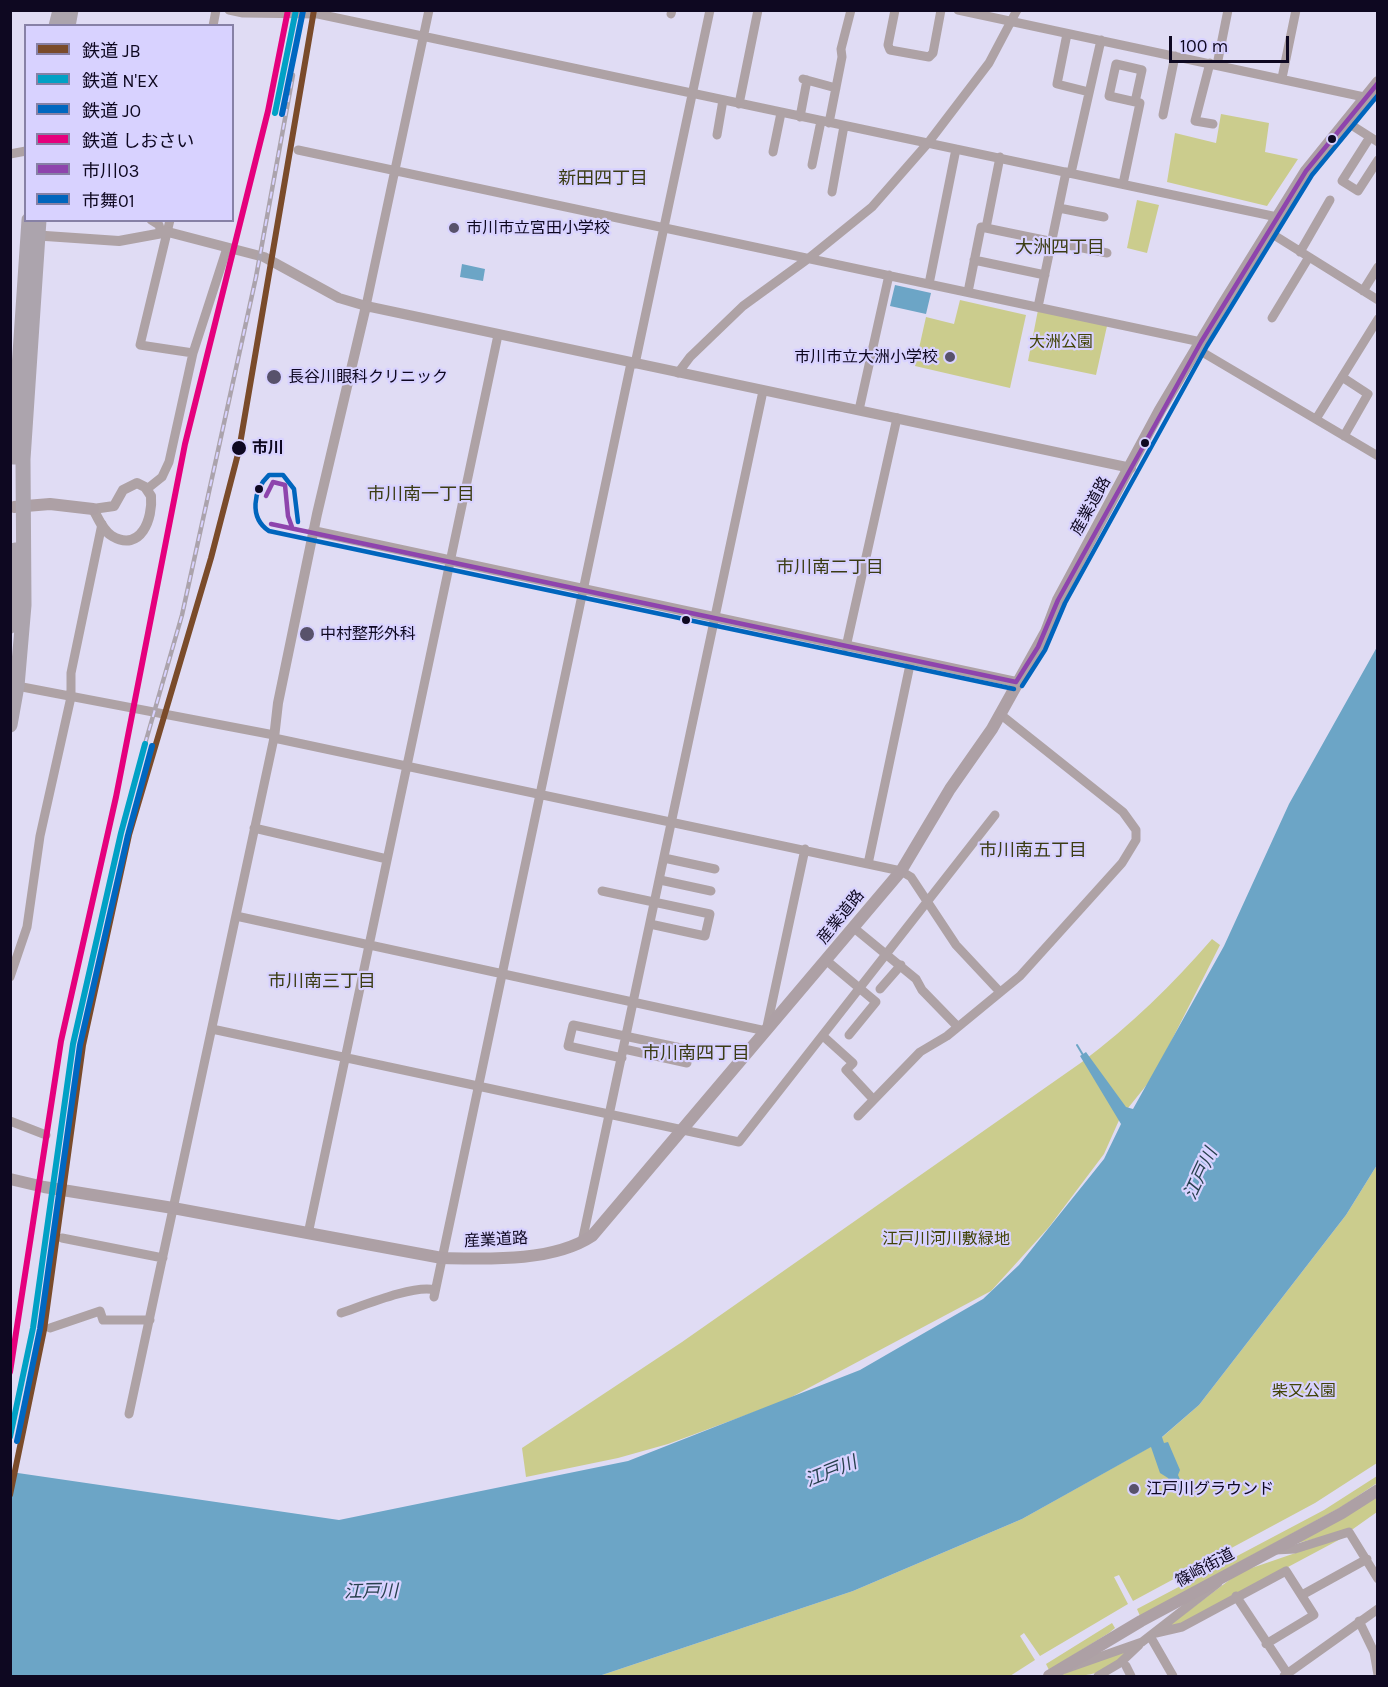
<!DOCTYPE html>
<html>
<head>
<meta charset="utf-8">
<style>
	body { margin:0 }
	#map { position:relative; width:1388px; height:1687px; overflow:hidden; background:#e0dcf4; font-family:Karla,"Noto Sans JP",sans-serif }
	canvas { display:block }
	.frame { position:absolute; inset:0; border:12px solid #0e0821; pointer-events:none }
	.legend { position:absolute; left:24px; top:24px; width:210px; height:198px; box-sizing:border-box; background:#d8d2ff; border:2px solid #8781a6; margin:0; padding:8px 10px; list-style:none; font-size:18px; color:#0e0821 }
	.legend li { display:flex; align-items:center; gap:12px; height:30px }
	.legend b { width:30px; border:2px solid #8781a6 }
	.scale { position:absolute; left:1169px; top:36px; width:120px; height:27px; box-sizing:border-box; border:3px solid #0e0821; border-top:0; padding-left:8px; font-size:18px; line-height:21px; white-space:nowrap; color:#0e0821; -webkit-text-stroke:4px #d8d2ff; paint-order:stroke }
</style>
</head>
<body>
<div id="map">
<canvas width="1388" height="1687"></canvas>
<div class="frame"></div>
<ul class="legend">
<li><b style="height:8px;background:#7a4b2a"></b>鉄道 JB</li>
<li><b style="height:8px;background:#01a1c5"></b>鉄道 N'EX</li>
<li><b style="height:8px;background:#0067c0"></b>鉄道 JO</li>
<li><b style="height:8px;background:#e5007d"></b>鉄道 しおさい</li>
<li><b style="height:8px;background:#8e44ad"></b>市川03</li>
<li><b style="height:8px;background:#0065bd"></b>市舞01</li>
</ul>
<div class="scale">100 m</div>
</div>
<script>
const context = document.querySelector('canvas').getContext('2d');
context.lineJoin = 'round';
function paint(path, color) {
  context.fillStyle = color;
  context.fill(path, 'evenodd');
}
function strokePath(path, color, width, dash) {
  context.strokeStyle = color;
  context.lineWidth = width;
  context.lineCap = dash ? 'butt' : 'round';
  context.setLineDash(dash || []);
  context.stroke(path);
}
function drawText(font, color, halo, rows, align = 'center') {
  context.font = font + ' Karla,"Noto Sans JP",sans-serif';
  context.lineWidth = 4.5;
  context.setLineDash([]);
  context.textBaseline = 'middle';
  context.strokeStyle = halo;
  context.fillStyle = color;
  for (const [text, x, y, turn = 0] of rows) {
    context.save();
    context.translate(x, y);
    context.rotate((+turn || 0) * Math.PI / 180);
    context.textAlign = isNaN(turn) ? turn : align;
    if (halo) context.strokeText(text, 0, 0);
    context.fillText(text, 0, 0);
    context.restore();
  }
}
const green = new Path2D(`
	M1221 114 1269 123 1265 152 1298 159 1267 206 1167 182 1175 133 1216 143Z
	M1137 200 1159 205 1147 253 1127 248Z
	M960 300 1026 315 1010 388 915 366 926 317 954 324Z
	M1038 310 1107 326 1096 375 1028 361Z
	M1212 939 1220 945 1153 1077 1120 1118 1104 1154 1049 1227 991 1291 784 1401 668 1444 618 1458 526 1477 522 1448 682 1342 1082 1062C1131 1025 1172 985 1212 939Z
	M1377 1165V1463L1315 1503 1133 1601 1119 1575 1114 1577 1128 1604 1040 1656 1024 1633 1020 1636 1035 1660 1010 1676H599L853 1591 1022 1519 1152 1446 1199 1405 1346 1215Z
	M1377 1476V1483L1343 1506 1140 1616 1137 1609 1324 1510Z
	M1377 1495V1512L1353 1529 1294 1544Z
	M1348 1535 1183 1623 1163 1630 1240 1572Z
	M1112 1623 1115 1628 1109 1633 1049 1670 1046 1664Z
	M1133 1647C1104 1675 1096 1676 1057 1676Z`);
const water = new Path2D(`
	M462 264 485 269 483 281 460 277Z
	M895 285 931 293 926 314 890 306Z
	M1377 647V1165L1346 1215 1199 1405 1162 1437 1164 1443 1168 1442 1180 1470 1178 1475 1184 1489 1175 1492 1168 1478 1160 1473 1151 1447 1022 1519 853 1591 599 1676H11V1472L339 1520 628 1461 860 1370 983 1299 1019 1265 1104 1159 1121 1124 1080 1056 1086 1052 1126 1107 1133 1109 1224 946 1289 804Z`);
const stream = new Path2D(`
	M1077 1045 1083 1055`);
const minor = new Path2D(`
	M229 10 243 13 318 14 1277 217
	M895 10 888 45 890 50 929 57 933 53 941 10
	M958 10 1364 97
	M671 14 672 10
	M213 26 216 10
	M1067 34 1057 84 1089 92
	M1210 63 1195 121 1213 124
	M1217 65 1228 10
	M1282 78 1296 10
	M803 79 836 88
	M739 104 758 10
	M1163 115 1175 56
	M800 117 807 80
	M1345 121 1378 142
	M829 123 842 57 841 49 851 10
	M717 135 723 100
	M1370 137 1342 181 1358 191 1378 160
	M298 150 1201 342
	M773 152 781 113
	M10 154 26 151
	M812 165 821 121
	M1071 173 1101 40
	M1123 184 1140 103 1109 96 1116 64 1142 70 1135 102
	M832 192 844 126
	M1059 208 1104 217
	M151 220 159 225 161 232
	M170 220 140 345 193 353
	M986 228 1000 157
	M1269 232 1378 300
	M1300 252 1330 200
	M974 260 1045 275
	M929 284 956 149
	M1363 291 1378 267
	M968 292 981 227 1107 253
	M366 306 429 10
	M1038 307 1066 172
	M1272 318 1309 257
	M1197 349 1378 456
	M635 364 710 10
	M678 373 690 357 743 306 809 258 872 207 928 143 989 63 1017 10
	M1342 377 1368 394 1344 436
	M859 410 889 275
	M1316 419 1378 319
	M147 489 162 477 169 462 193 353 227 248
	M846 647 897 418
	M17 686 274 735
	M254 828 387 859
	M664 858 715 869
	M868 864 911 660
	M660 880 711 891
	M602 891 710 914 705 936 650 924
	M236 916 766 1031 805 849
	M854 928 916 979 922 990 957 1026
	M827 961 876 1002 849 1035
	M10 977 27 927 40 836 71 697V673L102 524
	M880 989 901 965
	M212 1029 739 1142 995 815
	M823 1036 853 1063 846 1070 873 1099
	M624 1049 687 1063
	M622 1058 568 1046 573 1025 681 1048
	M858 1116 920 1052 947 1036 1020 976 1122 863 1136 840V830L1123 812 1000 714
	M10 1121 46 1135
	M308 1234 498 335
	M62 1238 163 1258
	M582 1242 763 391
	M434 1297 631 363
	M341 1313C362 1306 415 1284 435 1290
	M50 1328 100 1311 103 1320H150
	M129 1414 274 738 901 871 911 877 956 945 1000 992
	M1275 1550 1295 1549 1349 1532 1378 1579
	M1302 1595 1367 1559
	M1236 1596 1289 1676
	M1359 1621 1374 1652 1378 1675
	M1156 1633 1182 1627 1286 1571 1314 1615 1266 1644
	M1150 1636 1173 1676
	M1126 1666 1131 1676
	M1065 1669 1142 1642 1218 1583
	M1098 1676 1120 1663 1139 1645
	M1284 1676 1378 1609`);
const tertiary = new Path2D(`
	M31 235 119 241 168 232 264 257 339 298 366 306 1131 468
	M137 483 145 487 151 496C153 518 141 553 112 536 103 531 98 518 93 509L114 506 123 490Z
	M313 531 1016 682
	M274 738 278 703 317 514 366 306`);
const secondary = new Path2D(`
	M14 507 50 504 93 509
	M10 1179 44 1187 173 1208 442 1258C488 1259 553 1262 592 1236L901 871 950 789 992 729 1046 632 1058 600 1160 410 1222 306 1306 171 1378 82
	M1049 1676 1141 1621 1342 1513 1378 1490`);
const trunk = new Path2D(`
	M56 26 60 10
	M68 26 71 10
	M13 457 29 220
	M10 626 15 550
	M10 725 17 686 24 605 23 459 39 220`);
const rail = new Path2D(`
	M145 744 182 615 256 277 293 75`);
const bus1 = new Path2D(`
	M266 496 273 482 285 485 288 516 292 527
	M271 524 1016 682
	M1016 682 1038 647 1058 600 1201 342 1306 171 1378 83`);
const bus2 = new Path2D(`
	M298 522 294 489 283 475H269C253 490 249 518 269 531L1014 689
	M1022 686 1045 650 1065 603 1207 346 1312 175 1378 95`);
const rail1 = new Path2D(`
	M10 1495 44 1330 83 1045 129 835 211 558 239 450 314 10`);
const rail2 = new Path2D(`
	M275 113 296 10
	M10 1437 33 1328 73 1044 121 833 145 744`);
const rail3 = new Path2D(`
	M282 114 303 11
	M17 1441 40 1329 80 1045 128 835 152 746`);
const rail4 = new Path2D(`
	M10 1372 61 1041 116 797 185 444 268 111 288 10`);
const markers = [
	[1332,139,5,"#0e0821"],
	[454,228,6,"#58526b"],
	[950,357,6,"#58526b"],
	[274,377,8,"#58526b"],
	[1145,443,5,"#0e0821"],
	[239,448,8,"#0e0821"],
	[259,489,5,"#0e0821"],
	[686,620,5,"#0e0821"],
	[307,634,8,"#58526b"],
	[1134,1489,6,"#58526b"]
];
const poiNames = [
	["市川市立宮田小学校",466,228],
	["市川市立大洲小学校",938,357,"right"],
	["長谷川眼科クリニック",288,377],
	["中村整形外科",320,634],
	["江戸川グラウンド",1146,1489]
];
const parkNames = [
	["大洲公園",1061,342],
	["江戸川河川敷緑地",946,1239],
	["柴又公園",1304,1391]
];
const stopNames = [
	["市川",252,448]
];
const streetNames = [
	["産業道路",1091,506,-61],
	["産業道路",841,917,-51],
	["産業道路",496,1240,-3],
	["篠崎街道",1205,1568,-28]
];
const neighbourhoodNames = [
	["新田四丁目",603,179],
	["大洲四丁目",1060,248],
	["市川南一丁目",421,495],
	["市川南二丁目",830,568],
	["市川南五丁目",1033,851],
	["市川南三丁目",322,982],
	["市川南四丁目",696,1054]
];
const waterNames = [
	["江戸川",1201,1174,-65],
	["江戸川",831,1472,-22],
	["江戸川",371,1592,-1]
];
paint(green, '#cbcc8d');
paint(water, '#6ca5c6');
strokePath(stream, '#6ca5c6', 2);
strokePath(minor, '#aea2a5', 9);
strokePath(tertiary, '#aea2a5', 10);
strokePath(secondary, '#ada0a5', 12);
strokePath(trunk, '#aca4ad', 15);
strokePath(rail, '#aba3ac', 4.5);
strokePath(rail, '#d8d2ff', 2, [7]);
strokePath(bus1, '#8e44ad', 4.5);
strokePath(bus2, '#0065bd', 4.5);
strokePath(rail1, '#7a4b2a', 6);
strokePath(rail2, '#01a1c5', 6);
strokePath(rail3, '#0067c0', 6);
strokePath(rail4, '#e5007d', 6);
for (const [x, y, r, color] of markers) {
  const dot = new Path2D();
  dot.arc(x, y, r, 0, 2 * Math.PI);
  context.fillStyle = color;
  context.fill(dot);
  strokePath(dot, '#d8d2ff', 2);
}
drawText('16px', '#0e0821', '#d8d2ff', poiNames, 'left');
drawText('16px', '#414307', '#d8d2ff', parkNames);
drawText('bold 16px', '#0e0821', '#d8d2ff', stopNames, 'left');
drawText('16px', '#0e0821', '#d8d2ff', streetNames);
drawText('18px', '#3b3c14', '#d8d2ff', neighbourhoodNames);
drawText('italic 18px', '#28414e', '#d8d2ff', waterNames);
</script>
</body>
</html>
